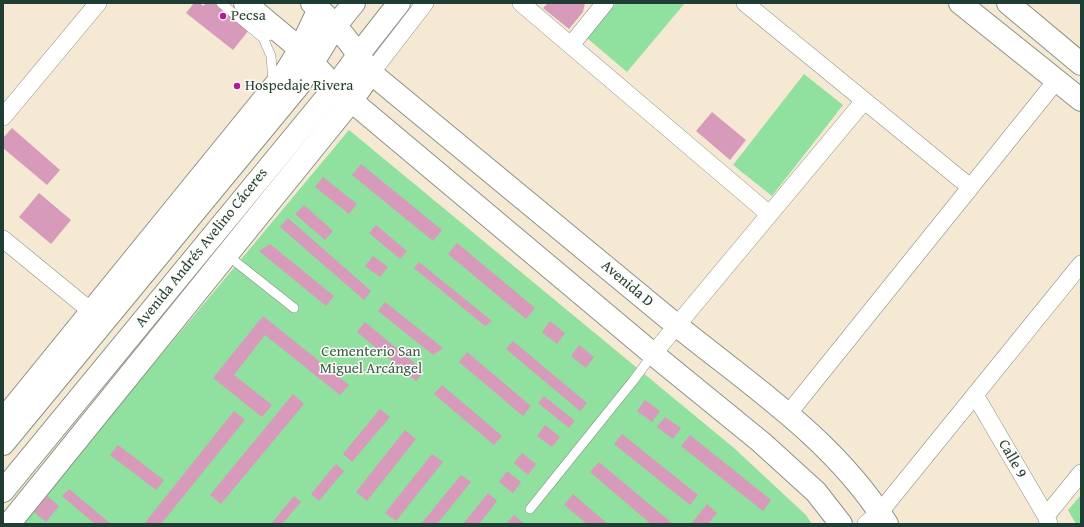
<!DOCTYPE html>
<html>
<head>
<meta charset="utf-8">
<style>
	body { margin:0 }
	#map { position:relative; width:1084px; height:527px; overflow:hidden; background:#f6e9d3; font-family:"Gentium Book Plus",serif }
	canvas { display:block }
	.frame { position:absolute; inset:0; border:4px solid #1f3d34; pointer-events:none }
</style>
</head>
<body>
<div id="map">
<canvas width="1084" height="527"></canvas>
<div class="frame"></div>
</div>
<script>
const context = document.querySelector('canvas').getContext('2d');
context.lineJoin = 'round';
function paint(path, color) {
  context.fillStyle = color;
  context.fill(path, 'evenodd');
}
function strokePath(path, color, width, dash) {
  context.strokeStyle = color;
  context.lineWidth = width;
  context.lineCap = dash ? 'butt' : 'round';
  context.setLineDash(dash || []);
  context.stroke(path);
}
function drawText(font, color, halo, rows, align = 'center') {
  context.font = font + ' "Gentium Book Plus",serif';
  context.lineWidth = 3;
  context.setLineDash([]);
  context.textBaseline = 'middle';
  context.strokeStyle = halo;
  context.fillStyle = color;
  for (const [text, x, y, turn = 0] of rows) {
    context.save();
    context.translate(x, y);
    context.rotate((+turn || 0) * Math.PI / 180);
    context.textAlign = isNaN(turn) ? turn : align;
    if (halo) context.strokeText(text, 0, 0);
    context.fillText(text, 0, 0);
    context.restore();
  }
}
const green = new Path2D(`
	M616 3H685L627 72 587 38Z
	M804 74 843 105 772 196 733 165Z
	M349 130 734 448 806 515 812 524H20Z
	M1081 495V524H1076L1068 510Z`);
const building = new Path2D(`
	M194 3H200L203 6 206 3H225L253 25 233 50 186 13Z
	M548 3H585L583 12 569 29 543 8Z
	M712 112 746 140 730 160 696 131Z
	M12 128 60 170 47 185 3 148V138Z
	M361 164 442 230 433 241 352 175Z
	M323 177 357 204 349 214 315 187Z
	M39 193 71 220 51 244 19 217Z
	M304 205 333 231 325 240 295 214Z
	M288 218 371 291 364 300 280 227Z
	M376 225 407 251 400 259 369 233Z
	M457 243 535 308 526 319 448 254Z
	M270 244 334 296 326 306 259 251Z
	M373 256 388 267 380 277 365 266Z
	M419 262 492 321 485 326 414 268Z
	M385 302 443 348 433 355 378 311Z
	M263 316 349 385 340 395 265 335 234 375 272 405 262 417 213 378Z
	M550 321 565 333 557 344 542 332Z
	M365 322 424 371 416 381 357 332Z
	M513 341 587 403 580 411 506 349Z
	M579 345 594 357 586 368 571 356Z
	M467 352 531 406 523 416 459 362Z
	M442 385 502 436 494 445 434 394Z
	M293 394 304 404 221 504 210 495Z
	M544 396 575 421 569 428 538 403Z
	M645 400 660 411 652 422 637 411Z
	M380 409 390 417 352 462 343 454Z
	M234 411 245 420 161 524H144Z
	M665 417 681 428 673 439 657 427Z
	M545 425 560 437 552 447 537 436Z
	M405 430 416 439 367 501 356 492Z
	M622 434 698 495 690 505 614 444Z
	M690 435 771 500 763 511 681 446Z
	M118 445 164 480 156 490 110 455Z
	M522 453 536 464 528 475 514 463Z
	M432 454 443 462 396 521 385 513Z
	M599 462 673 524H651L590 472Z
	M336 464 344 471 319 501 311 494Z
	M507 471 521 482 513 493 499 482Z
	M461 475 471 482 437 524H421Z
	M69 489 111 524H95L62 496Z
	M488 493 497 501 479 524H463Z
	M573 494 608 524H587L564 505Z
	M47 496 59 506 46 522 34 512Z
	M294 496 301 502 282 524H271Z
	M707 504 717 513 708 524H691Z
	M514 515 523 523 522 524H506Z`);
const service = new Path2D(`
	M221 3 263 38 278 32
	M263 38 271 56 273 83
	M227 255 294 308
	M530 509 633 381 653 354`);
const minor = new Path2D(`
	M521 3 769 214
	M745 3 970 187
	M571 45 605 3
	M371 73 425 3
	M3 117 98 3
	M3 239 92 312
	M653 354 864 101
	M975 395 1046 516 1049 524
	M788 414 1056 81
	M1046 516 1081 473
	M866 524 880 512 1081 264`);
const tertiary = new Path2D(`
	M960 3 1081 100
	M1008 3 1081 64
	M3 420 285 73 300 49 319 9
	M9 524 352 100 371 73`);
const secondary = new Path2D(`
	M245 3 300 49 335 87 653 354 761 442 816 492 841 524
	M312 3C336 23 354 47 371 73 472 156 573 240 675 324 750 385 835 440 887 524`);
const trunk = new Path2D(`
	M3 444 299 85 336 25 354 3
	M3 491 335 87 359 54 399 3`);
const markers = [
	[223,16,4,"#b5179e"],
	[237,86,4,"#b5179e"]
];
const poiNames = [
	["Pecsa",231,16],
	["Hospedaje Rivera",245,86]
];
const streetNames = [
	["Avenida Andrés Avelino Cáceres",202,248,-51],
	["Avenida D",627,284,40],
	["Calle 9",1012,459,60]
];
const parkNames = [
	["Cementerio San",371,352],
	["Miguel Arcángel",371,369]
];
paint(green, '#90e09f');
paint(building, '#d89aba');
strokePath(service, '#8a9384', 10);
strokePath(minor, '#8a9384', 18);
strokePath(tertiary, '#8a9384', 24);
strokePath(secondary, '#8a9384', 24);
strokePath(trunk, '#8a9384', 24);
strokePath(service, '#fff', 9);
strokePath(minor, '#fff', 17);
strokePath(tertiary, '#fff', 22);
strokePath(secondary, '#fff', 22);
strokePath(trunk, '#fff', 22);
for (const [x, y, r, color] of markers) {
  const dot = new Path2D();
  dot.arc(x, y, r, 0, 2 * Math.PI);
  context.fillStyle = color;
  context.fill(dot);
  strokePath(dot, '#fdfcf7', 1.5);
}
drawText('15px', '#1f3d34', '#fdfcf7', poiNames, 'left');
drawText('15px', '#1f3d34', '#fdfcf7', streetNames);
drawText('15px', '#365e49', '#fdfcf7', parkNames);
</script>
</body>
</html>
